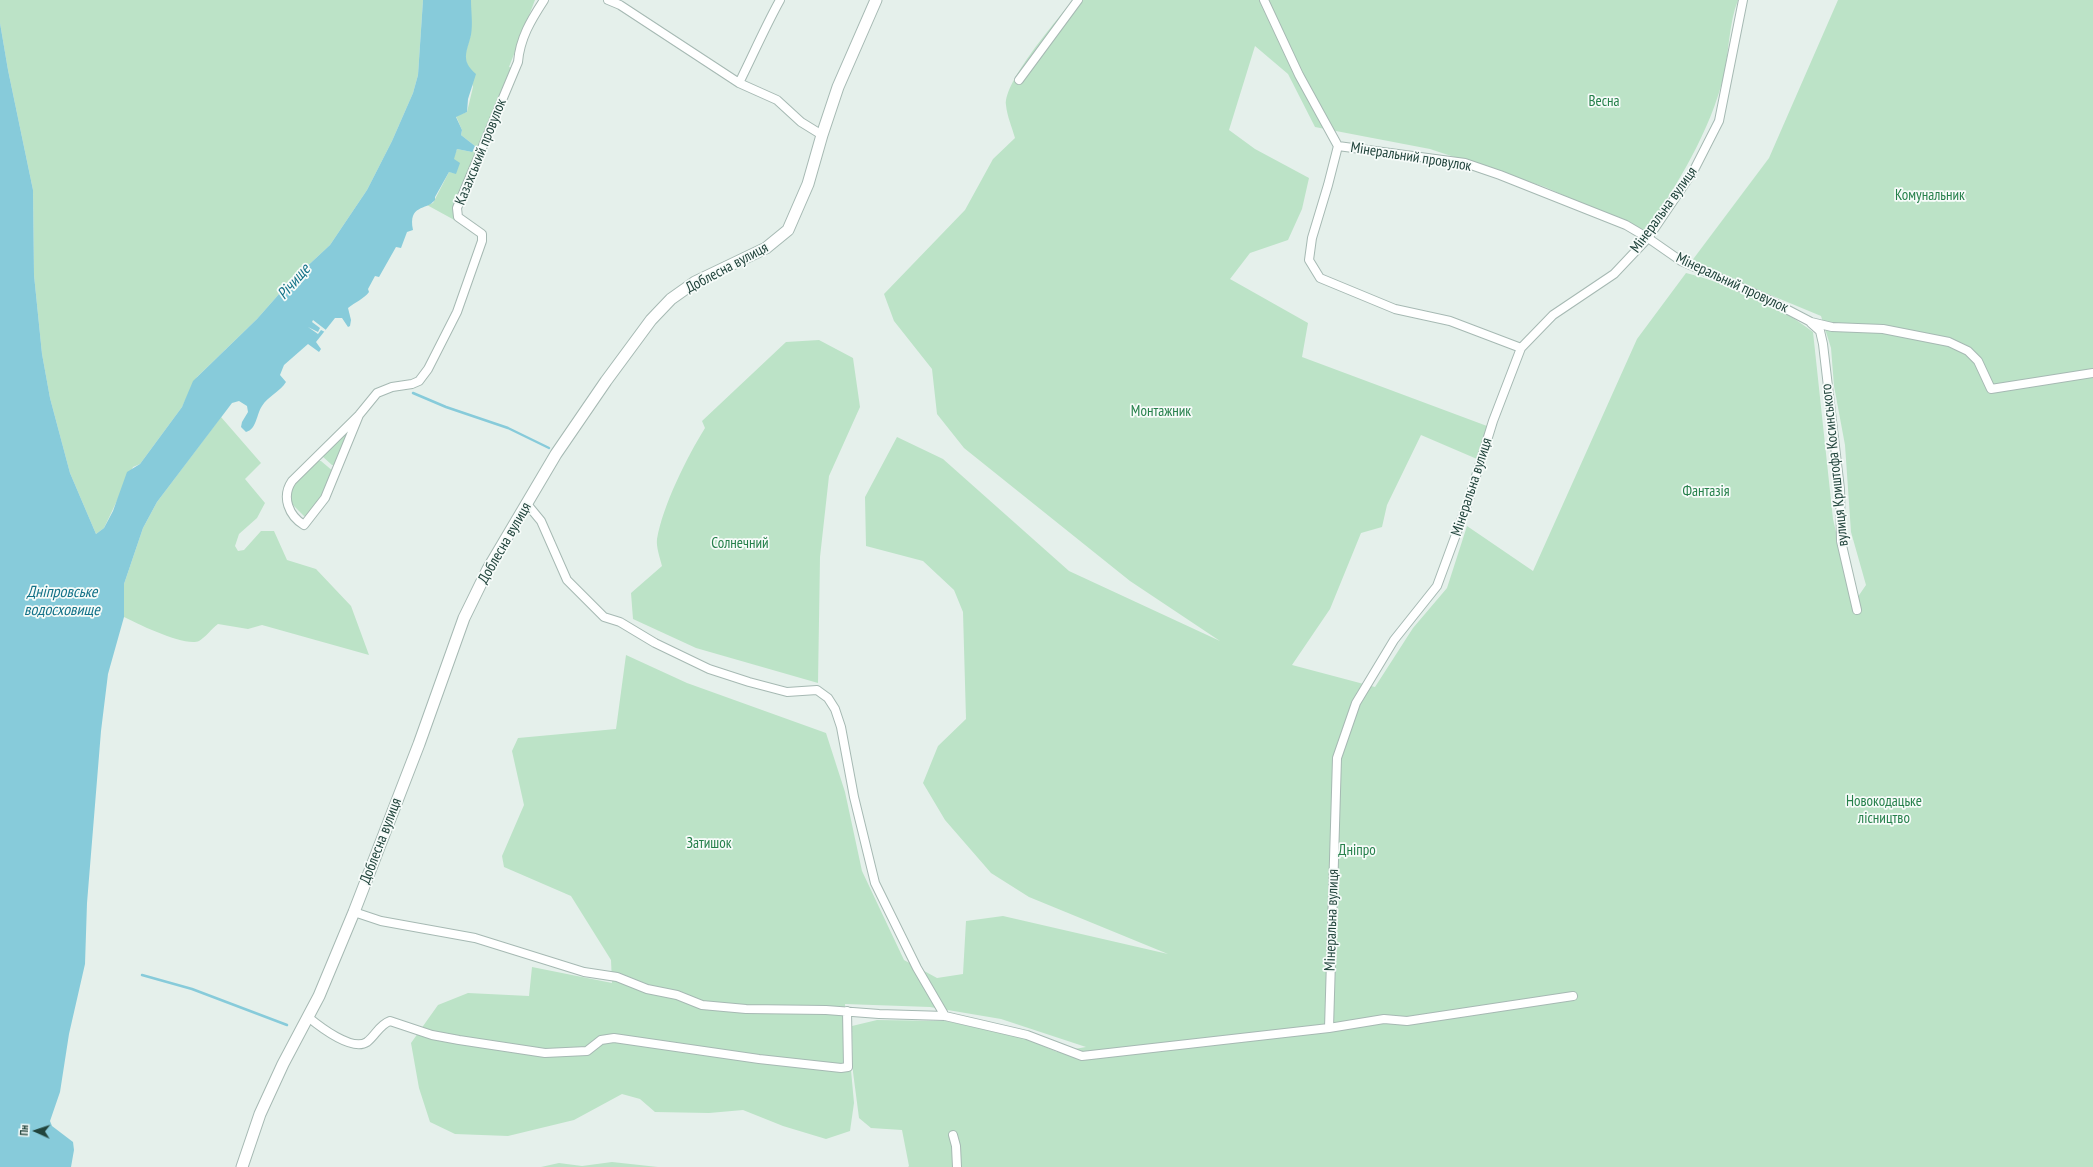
<!DOCTYPE html>
<html>
<head>
<meta charset="utf-8">
<style>
	body { margin:0 }
	#map { position:relative; width:2093px; height:1167px; overflow:hidden; background:#e5f0eb; font-family:"PT Sans Narrow",sans-serif }
	canvas { display:block }
	.north { position:absolute; left:16px; top:1111px; width:40px; height:40px; -webkit-text-stroke:3px #f6fbf9; paint-order:stroke; rotate:273deg; font-size:11px; font-weight:700; line-height:16px; text-align:center; color:#21443c }
	.north::after { content:''; display:block; margin:auto; width:14px; height:18px; background:#21443c; clip-path:polygon(50% 0,100% 100%,50% 72%,0 100%) }
</style>
</head>
<body>
<div id="map">
<canvas width="2093" height="1167"></canvas>
<div class="north">Пн</div>
</div>
<script>
const context = document.querySelector('canvas').getContext('2d');
context.lineJoin = 'round';
function paint(path, color) {
  context.fillStyle = color;
  context.fill(path, 'evenodd');
}
function strokePath(path, color, width, dash) {
  context.strokeStyle = color;
  context.lineWidth = width;
  context.lineCap = dash ? 'butt' : 'round';
  context.setLineDash(dash || []);
  context.stroke(path);
}
function drawText(font, color, halo, rows, align = 'center') {
  context.font = font + ' "PT Sans Narrow",sans-serif';
  context.lineWidth = 3.5;
  context.setLineDash([]);
  context.textBaseline = 'middle';
  context.strokeStyle = halo;
  context.fillStyle = color;
  for (const [text, x, y, turn = 0] of rows) {
    context.save();
    context.translate(x, y);
    context.rotate((+turn || 0) * Math.PI / 180);
    context.textAlign = isNaN(turn) ? turn : align;
    if (halo) context.strokeText(text, 0, 0);
    context.fillText(text, 0, 0);
    context.restore();
  }
}
const green = new Path2D(`
	M0 0H423L418 75 413 93 392 141 367 190 330 245 287 285 257 319 197 377 182 407 140 464 133 467 104 528 96 534 70 473 50 398 42 354 34 275 33 190 8 70 0 23Z
	M471 0H535L509 67 519 70 493 125 460 207 462 217 458 222 427 205 433 203 449 172 455 173 453 159 457 149 472 152 475 146 461 135 462 130 456 116 467 112 473 87 466 60V51L471 34Z
	M1073 0H1738C1729 23 1729 51 1724 75 1710 132 1678 183 1646 232L1545 187 1430 149 1315 127 1288 74 1255 46 1229 130 1255 149 1309 178 1302 209 1288 240 1250 253 1230 279 1308 323 1302 357 1487 426 1477 459 1421 435 1387 505 1382 527 1361 533 1330 609 1292 665 1375 687 1413 628 1447 588 1467 526 1533 571 1637 339 1686 273C1731 285 1776 303 1813 332L1833 519 1853 604 1866 585 1851 532 1845 445 1834 386 1831 348 1821 316 1691 262 1769 158 1838 0H2093V1167H908L909 1166 902 1130 871 1128 859 1118 853 1072 852 1026 877 1020 946 1021 1022 1037 1057 1052 1086 1047 1001 1019 930 1007 845 1004 854 1103 850 1131 826 1139 783 1126 743 1110 709 1113 655 1112 640 1099 622 1094 574 1120 508 1136 455 1134 430 1122 419 1088 411 1043 438 1005 468 993 529 996 532 967 612 983 611 960 571 896 504 867 502 856 524 805 512 751 518 738 616 729 626 655 687 683 826 733 845 792 862 871 904 960 937 978 963 974 966 921 1003 916 1168 954 1029 897 991 873 945 820 923 783 938 746 966 719 963 612 954 590 923 561 866 546 865 497 897 437 943 459 1069 571 1220 641 1130 581 964 448 937 414 932 369 894 321 884 294 965 210 993 159 1015 138C1012 127 1007 116 1006 105 1004 81 1057 20 1073 0Z
	M819 340 853 358 860 407 829 476 820 557 818 683 696 648 633 619 631 593 662 566C660 558 656 547 657 539 663 505 687 457 705 428L702 421 786 342Z
	M221 417 261 463 245 479 265 503 257 518 239 534 235 546 238 551 244 550 261 531H274L287 560 316 569 351 606 369 655 262 625 248 629 218 624C211 629 206 637 199 641 185 647 138 624 124 617V584L143 528 157 502Z
	M344 435H346L336 465H332L322 456Z
	M317 461H321L334 472 321 499 308 516H304L292 504 290 489Z
	M612 1162 658 1167H541L559 1163 582 1166Z`);
const water = new Path2D(`
	M423 0H471C471 11 473 24 471 35 467 52 460 60 476 74L468 99 467 112 456 117 462 130 461 135 475 146V149L472 152 457 149 454 159 460 163 456 174 449 172 435 197V200C426 211 408 204 413 230L407 232 401 248 396 247 379 277 375 276 368 289 369 292C364 299 355 302 348 308L351 320 350 326 348 327 342 318H335L316 342 321 349 319 352 308 344 284 365 280 375 286 382C280 392 268 396 262 406 256 415 257 429 246 432L241 427 242 422 248 412 247 406 239 401 232 403 157 502 143 528 124 584V617L108 674 101 731 87 903 85 964 69 1034 60 1092 50 1121 52 1126 73 1142 74 1150 71 1167H0V23L8 70 33 190 34 275 42 354 50 398 70 473 96 534 104 528 113 511 127 472 140 464 182 407 193 381 257 319 287 285 330 245 367 190 392 141 413 93 418 75Z`);
const pier = new Path2D(`
	M313 320 326 330 325 332 321 330 318 334 308 327 318 332 320 328 312 322Z`);
const stream = new Path2D(`
	M413 393 446 407 508 428 549 448
	M142 975 192 989 287 1025`);
const minor = new Path2D(`
	M608 0 620 5 739 83 777 100 801 122 822 135
	M1264 0 1299 75 1338 146 1328 185 1312 238 1309 260 1320 278 1395 309 1450 321 1521 348
	M1019 80 1078 0
	M739 83C753 55 765 27 780 0
	M1338 146 1465 163 1500 175 1626 225 1648 238 1681 261 1767 299 1811 322 1832 327 1883 329 1949 342 1968 351 1978 361 1991 389 2093 373
	M1811 323 1820 331 1823 344 1840 489 1841 541 1857 610
	M359 415 325 498 304 525C289 516 281 497 292 481L359 415 377 393 392 387 412 384 419 381 428 369 457 312 482 241V234L458 217 457 208 518 62C520 38 531 20 544 0
	M527 504 541 521 567 580 604 617 620 622 655 643 709 669 749 682 787 692 817 690 828 698 835 709 841 727 854 797 875 883 917 968 945 1016
	M354 912 381 921 475 938 584 972 617 977 647 989 677 995 702 1005 746 1009 826 1010 879 1014 945 1016 1027 1035 1082 1056 1329 1028 1384 1019 1407 1021 1573 996
	M308 1017C319 1026 352 1052 367 1042 376 1035 379 1025 390 1021L432 1035 459 1040 545 1053 587 1051 601 1040 614 1038 759 1059 841 1068 848 1067 847 1011
	M1329 1028 1337 758 1356 703 1394 640 1437 586 1468 502 1493 421 1521 348 1553 315 1614 274 1648 238 1694 170 1719 121 1743 0
	M953 1135 956 1146 957 1167`);
const tertiary = new Path2D(`
	M242 1167 260 1114 283 1064 319 996 354 912 419 744 464 618 488 569 556 454 606 381 651 320 671 299 695 282 766 248 788 230 808 184 822 135 838 87 876 0`);
const parkNames = [
	["Весна",1604,102],
	["Комунальник",1930,196],
	["Монтажник",1161,412],
	["Фантазія",1706,492],
	["Солнечний",740,544],
	["Новокодацьке",1884,802],
	["лісництво",1884,819],
	["Затишок",709,844],
	["Дніпро",1357,851]
];
const streetNames = [
	["Казахський провулок",481,152,-68],
	["Мінеральний провулок",1411,157,9],
	["Мінеральна вулиця",1664,210,-54],
	["Доблесна вулиця",727,268,-28],
	["Мінеральний провулок",1732,283,25],
	["вулиця Криштофа Косинського",1835,465,-96],
	["Мінеральна вулиця",1472,487,-72],
	["Доблесна вулиця",505,543,-60],
	["Доблесна вулиця",381,841,-69],
	["Мінеральна вулиця",1332,920,-88]
];
const waterNames = [
	["Річище",294,282,-49],
	["Дніпровське",62,592],
	["водосховище",62,610]
];
paint(green, '#bce3c7');
paint(water, '#87cbda');
paint(pier, '#e5f0eb');
strokePath(stream, '#87cbda', 2.5);
strokePath(minor, '#a6b9b3', 10);
strokePath(tertiary, '#a6b9b3', 13);
strokePath(minor, '#fff', 8);
strokePath(tertiary, '#fff', 11);
drawText('15px', '#26804b', '#f6fbf9', parkNames);
drawText('15px', '#21443c', '#f6fbf9', streetNames);
drawText('italic 16px', '#137288', '#f6fbf9', waterNames);
</script>
</body>
</html>
